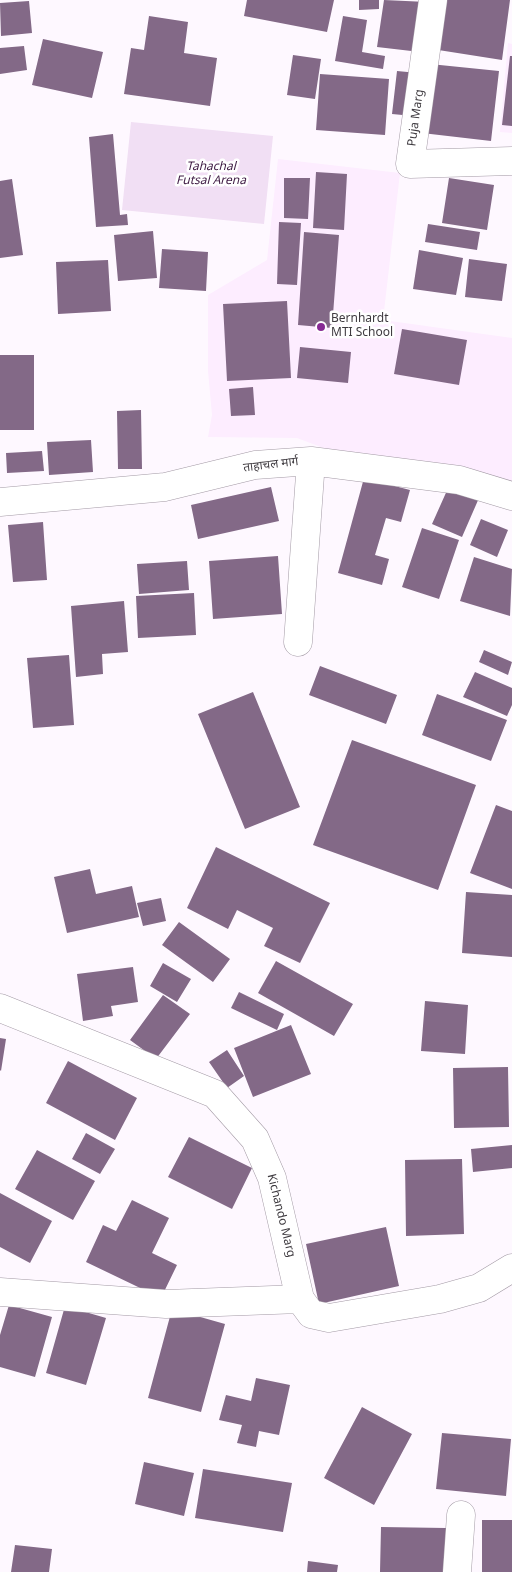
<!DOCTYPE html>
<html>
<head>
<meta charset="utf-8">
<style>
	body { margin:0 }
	canvas { display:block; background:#fef8ff }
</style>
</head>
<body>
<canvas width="512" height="1572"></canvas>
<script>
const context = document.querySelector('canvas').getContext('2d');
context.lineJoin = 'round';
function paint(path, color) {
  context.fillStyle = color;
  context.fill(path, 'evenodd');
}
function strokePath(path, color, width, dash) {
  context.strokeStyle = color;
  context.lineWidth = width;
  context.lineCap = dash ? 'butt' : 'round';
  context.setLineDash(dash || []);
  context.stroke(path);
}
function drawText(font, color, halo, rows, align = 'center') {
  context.font = font + ' Georgia,"Noto Sans Devanagari",serif';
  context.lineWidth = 5;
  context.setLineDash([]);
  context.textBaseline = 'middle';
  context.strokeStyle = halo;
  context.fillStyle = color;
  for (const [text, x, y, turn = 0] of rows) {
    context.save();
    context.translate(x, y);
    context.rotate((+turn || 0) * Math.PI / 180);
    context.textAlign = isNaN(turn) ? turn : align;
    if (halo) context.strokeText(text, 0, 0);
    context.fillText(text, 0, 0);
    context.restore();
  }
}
const built = new Path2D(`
	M508 43 512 44V133L500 132Z
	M278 159 400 173 383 320 512 338V483L345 456 297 438 208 437 212 415 208 371V295L267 260Z`);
const green = new Path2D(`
	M131 122 273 136 264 224 122 210Z`);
const building = new Path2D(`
	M247 0H334L327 32 244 16Z
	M359 0H379V9L359 10Z
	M384 0 427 2 420 52 377 47Z
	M440 0H510L502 60 432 49Z
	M29 1 32 33 1 36 0 3Z
	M149 16 188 22 184 53 217 58 210 106 124 94 131 48 144 50Z
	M343 16 367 20 362 52 385 56 383 69 335 61Z
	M43 39 103 52 92 98 32 85Z
	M24 46 27 70 0 74V48Z
	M293 55 321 59 315 99 287 95Z
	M510 56H512V126L502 125Z
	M430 64 499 71 491 141 422 133Z
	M397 71 418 73 413 116 392 114Z
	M320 74 389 79 385 135 316 130Z
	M113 134 120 215 127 214 128 225 96 227 89 137Z
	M316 172 347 174 344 230 313 228Z
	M284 178H310L308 219 284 218Z
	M449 178 494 185 487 230 442 223Z
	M12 179 23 255 0 258V181Z
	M279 222 301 223 297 285 277 284Z
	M428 224 480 232 477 250 425 242Z
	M153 231 157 278 118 281 114 235Z
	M304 232 339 235 332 328 298 325Z
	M162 249 208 252 206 291 159 288Z
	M419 250 463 258 456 295 413 289Z
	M469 259 507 264 502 301 465 297Z
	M108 260 111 311 58 314 56 262Z
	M287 301 291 378 227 381 223 304Z
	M402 329 467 340 459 385 394 374Z
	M300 347 351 352 348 383 297 378Z
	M0 355H34V430H0Z
	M253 387 255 415 231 416 229 389Z
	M141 410 142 469H118L117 411Z
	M91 440 93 472 49 475 47 442Z
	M42 451 44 471 7 473 6 453Z
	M364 478 410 490 401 522 386 518 375 555 389 559 382 585 338 573Z
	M449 486 479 498 462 537 432 524Z
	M271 487 279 521 198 539 191 505Z
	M481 519 508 530 497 557 470 545Z
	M43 522 47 580 13 582 8 525Z
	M422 528 459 540 439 599 402 587Z
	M278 556 282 614 213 619 209 561Z
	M474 557 512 569 510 616 460 601Z
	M187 561 189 590 139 594 137 564Z
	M194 593 196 635 138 638 136 596Z
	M124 601 128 652 102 654 103 674 76 677 71 606Z
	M484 650 512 662 508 675 479 662Z
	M69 655 74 725 33 728 27 658Z
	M320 666 397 695 386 724 309 695Z
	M475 672 512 688V705L507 716 463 697Z
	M253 692 300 807 245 829 198 714Z
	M437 694 507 720 491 761 422 735Z
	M352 740 476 785 438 890 313 845Z
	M496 805 512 811V889L470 873Z
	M216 847 330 903 300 963 264 946 273 928 237 910 228 929 187 908Z
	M90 869 96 894 132 886 139 917 67 933 54 877Z
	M466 892 512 895V957L462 953Z
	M161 898 166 921 143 926 137 903Z
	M179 922 230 959 213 982 162 945Z
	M276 961 353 1004 334 1036 258 993Z
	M163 963 191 979 177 1002 150 986Z
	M133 967 138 1002 111 1006 113 1016 83 1021 77 974Z
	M239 992 284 1014 277 1030 231 1008Z
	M163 995 190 1014 156 1059 130 1040Z
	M425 1001 468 1005 465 1054 421 1051Z
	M291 1025 311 1074 253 1097 234 1048Z
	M0 1038 6 1039 1 1071 0 1070Z
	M227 1050 244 1076 227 1088 209 1062Z
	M68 1061 137 1098 115 1140 46 1103Z
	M508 1067 509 1127 454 1128 453 1068Z
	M86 1133 115 1149 100 1174 72 1159Z
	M189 1137 252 1168 232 1209 168 1177Z
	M512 1145V1168L473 1172 471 1149Z
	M37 1150 95 1181 73 1220 15 1189Z
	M462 1159 464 1234 406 1236 405 1160Z
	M0 1193 52 1221 30 1263 0 1247Z
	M132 1200 169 1218 152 1253 177 1265 161 1298 86 1262 103 1225 116 1231Z
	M386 1227 399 1286 319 1304 306 1244Z
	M9 1305 52 1317 35 1377 0 1367V1335Z
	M65 1306 106 1318 86 1385 46 1373Z
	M172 1309 225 1324 201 1412 148 1398Z
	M256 1378 290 1385 279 1435 259 1431 256 1447 237 1443 242 1425 219 1420 226 1395 251 1401Z
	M362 1407 412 1434 374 1505 324 1478Z
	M442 1433 511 1439 506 1496 436 1489Z
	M144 1462 194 1473 184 1516 135 1504Z
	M203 1469 292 1483 283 1532 195 1518Z
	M482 1520H512V1572H482Z
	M381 1527 446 1528V1572H380Z
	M15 1545 52 1549 49 1572H11Z
	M308 1561 338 1565 337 1572H307Z`);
const minor = new Path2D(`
	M433 0 410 164 512 161
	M0 502 165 487 255 465 311 461 459 480 512 496
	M298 642 311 461
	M0 1008 215 1094 255 1139 272 1178 300 1299 311 1314 329 1318 440 1299 479 1288 512 1268
	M0 1292 166 1304 300 1299
	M457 1572 461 1515`);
const markers = [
	[321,327,5,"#872a94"]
];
const streetNames = [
	["Puja Marg",417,118,-82],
	["ताहाचल मार्ग",271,466,-7],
	["Kichando Marg",280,1216,76]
];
const parkNames = [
	["Tahachal",211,168],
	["Futsal Arena",211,182]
];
const poiNames = [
	["Bernhardt",331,320],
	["MTI School",331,334]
];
paint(built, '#fdedff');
paint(green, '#f1dff4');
paint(building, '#836987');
strokePath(minor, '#a39aa5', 29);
strokePath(minor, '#fff', 28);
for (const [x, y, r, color] of markers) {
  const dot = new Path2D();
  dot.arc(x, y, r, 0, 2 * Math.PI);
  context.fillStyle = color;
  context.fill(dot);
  strokePath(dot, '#fff', 2);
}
drawText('12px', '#3f3b40', '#fff', streetNames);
drawText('italic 12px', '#3c1841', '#fff', parkNames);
drawText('12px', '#3f3b40', '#fff', poiNames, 'left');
</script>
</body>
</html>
